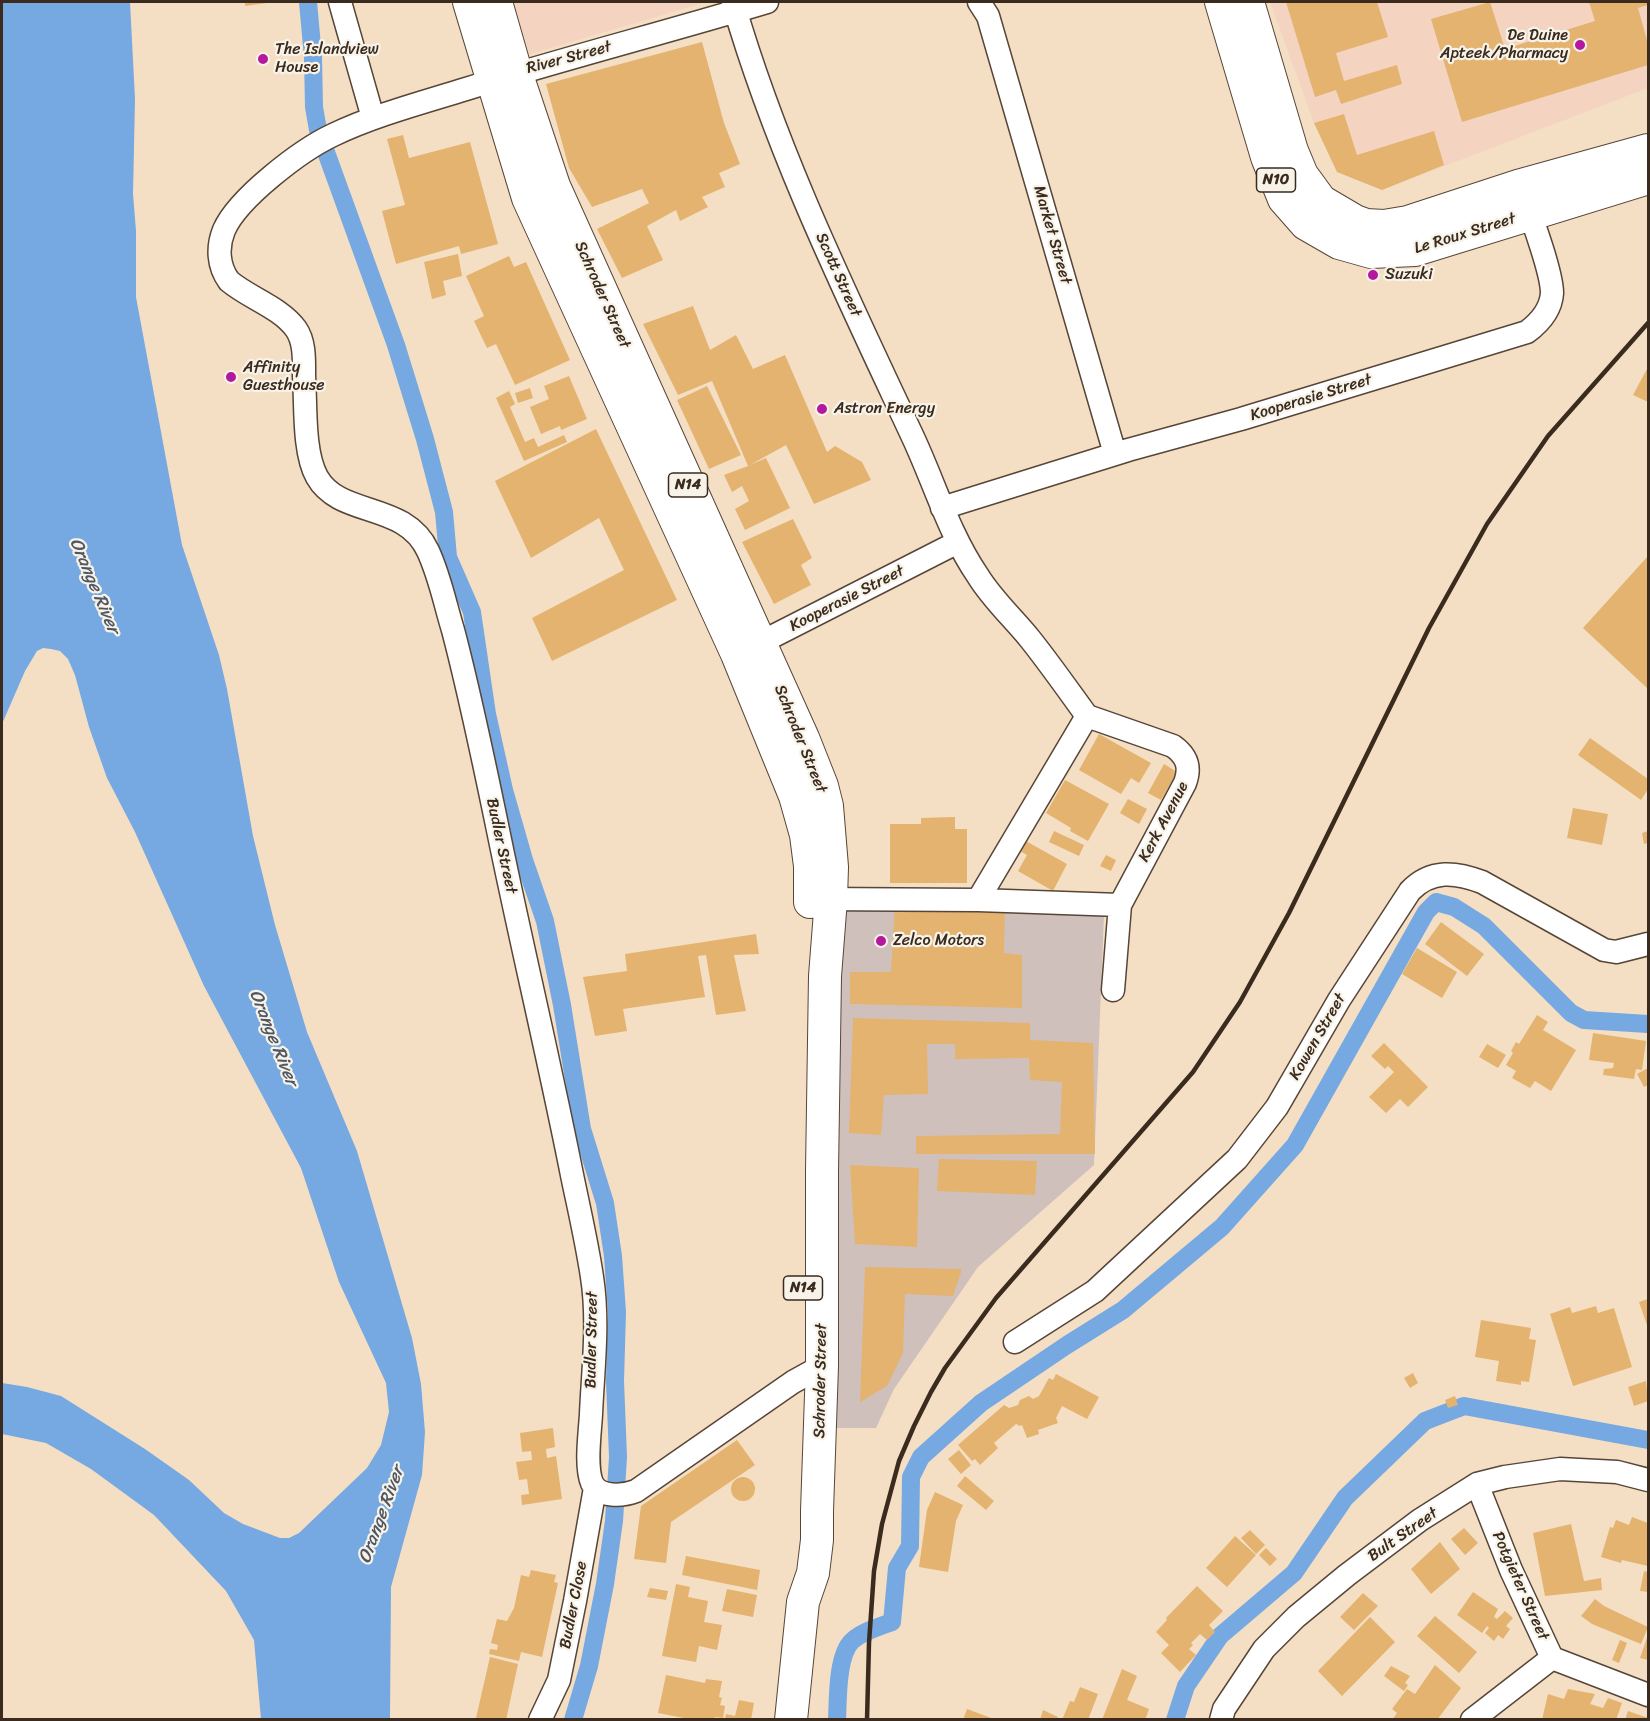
<!DOCTYPE html>
<html>
<head>
<meta charset="utf-8">
<style>
	body { margin:0 }
	#map { position:relative; width:1650px; height:1721px; overflow:hidden; background:#f4dfc4; font-family:Sriracha,sans-serif }
	canvas { display:block }
	.frame { position:absolute; inset:0; border:3px solid #3b2a1e; pointer-events:none }
</style>
</head>
<body>
<div id="map">
<canvas width="1650" height="1721"></canvas>
<div class="frame"></div>
</div>
<script>
const context = document.querySelector('canvas').getContext('2d');
context.lineJoin = 'round';
function paint(path, color) {
  context.fillStyle = color;
  context.fill(path, 'evenodd');
}
function strokePath(path, color, width, dash) {
  context.strokeStyle = color;
  context.lineWidth = width;
  context.lineCap = dash ? 'butt' : 'round';
  context.setLineDash(dash || []);
  context.stroke(path);
}
function drawText(font, color, halo, rows, align = 'center') {
  context.font = font + ' Sriracha,sans-serif';
  context.lineWidth = 4.5;
  context.setLineDash([]);
  context.textBaseline = 'middle';
  context.strokeStyle = halo;
  context.fillStyle = color;
  for (const [text, x, y, turn = 0] of rows) {
    context.save();
    context.translate(x, y);
    context.rotate((+turn || 0) * Math.PI / 180);
    context.textAlign = isNaN(turn) ? turn : align;
    if (halo) context.strokeText(text, 0, 0);
    context.fillText(text, 0, 0);
    context.restore();
  }
}
const built = new Path2D(`
	M511 2H706L527 55Z
	M1270 2H1648V88L1382 190 1337 172 1314 123Z`);
const industrial = new Path2D(`
	M839 904 1104 915 1094 1165 978 1267 894 1389 876 1428H835Z`);
const water = new Path2D(`
	M2 2H130L135 99 133 194 136 231V297L182 545 219 655 227 689 253 836 275 925 307 1032 357 1151 412 1338 421 1384 425 1432 422 1475 391 1587 390 1719H261L254 1640 226 1591 154 1515 91 1469 46 1443 2 1434V1383L27 1387 61 1396 145 1449 189 1480 224 1513 243 1524 280 1538H289L299 1533 367 1468 381 1445 389 1412 386 1383 339 1282 301 1168 204 986 135 832 107 778 89 727 75 675 68 659 60 651 51 649 43 648 37 651 25 671 2 724Z`);
const canal = new Path2D(`
	M308 2 313 57 314 107 318 130 396 345 425 439 444 512 448 557 472 612 487 714 504 790 524 860 545 921 562 1005 582 1129 605 1203 613 1256 617 1312 615 1381 618 1457 614 1521 605 1584 589 1666 573 1720
	M837 1720C838 1699 837 1655 852 1641 863 1631 879 1627 892 1622L897 1568 910 1546 911 1477 921 1457 981 1403 1067 1345 1123 1310 1222 1227 1295 1145 1426 912 1436 902 1454 907 1484 926 1571 1013 1584 1020 1648 1024
	M1175 1720 1186 1686 1220 1636 1294 1573 1345 1498 1425 1421 1464 1406 1648 1440`);
const building = new Path2D(`
	M245 2H267V3L245 6Z
	M1286 2H1377L1388 37 1336 53 1344 81 1397 65 1402 84 1341 104 1336 90 1315 97Z
	M1490 2 1505 49 1595 21 1589 2H1648V5L1638 8 1648 44V65L1462 122 1431 19Z
	M702 42 724 123 740 164 719 173 725 187 702 197 708 207 680 221 676 210 647 226 663 260 622 278 597 229 649 203 642 189 592 207 569 168 546 84Z
	M1344 114 1357 155 1434 131 1444 165 1382 190 1337 172 1314 123Z
	M403 135 409 158 470 142 498 244 461 254 459 246 396 264 382 211 405 205 387 139Z
	M458 254 462 276 443 281 446 295 432 299 424 262Z
	M509 256 514 267 526 262 570 360 515 385 496 344 487 348 474 321 484 316 466 276Z
	M693 306 710 350 736 335 753 369 785 355 827 452 835 446 862 462 871 480 814 504 786 445 750 465 766 458 790 508 745 530 735 509 749 501 742 486 732 492 724 475 748 466 712 381 678 395 643 324Z
	M1648 367V402L1633 395Z
	M569 376 587 419 561 430 560 426 541 434 530 407 549 399 544 386Z
	M707 386 741 455 709 469 677 400Z
	M530 388 533 398 518 403 515 393Z
	M509 391 515 404 510 407 525 442 534 438 538 447 564 435 567 442 524 461 496 398Z
	M596 429 677 600 552 661 532 618 624 570 599 518 531 558 495 481Z
	M793 519 812 558 801 565 811 585 774 604 742 542Z
	M1648 556V689L1583 628Z
	M1099 734 1151 763 1139 783 1131 778 1121 794 1079 770Z
	M1590 738 1648 779V789L1641 800 1578 755Z
	M1164 764 1177 772 1161 800 1148 793Z
	M1065 780 1109 804 1088 841 1070 831 1071 828 1046 813Z
	M1128 799 1147 809 1139 824 1120 813Z
	M1573 808 1608 814 1602 845 1567 838Z
	M955 817V829H967V883H890V824H921V818Z
	M1054 831 1084 845 1079 856 1049 842Z
	M1648 831V843L1644 844 1642 833Z
	M1024 840 1067 864 1053 891 1018 871 1027 855 1018 850Z
	M1106 855 1116 860 1111 871 1100 866Z
	M895 904 1005 905 1004 953 1022 955V1008L850 1004V972H891Z
	M1441 922 1484 954 1467 976 1425 944Z
	M756 934 759 954 734 955 746 1011 716 1015 706 955 698 956 705 997 623 1009 627 1031 595 1036 583 977 627 971 625 954Z
	M1417 948 1457 972 1442 998 1402 974Z
	M1537 1015 1548 1022 1543 1030 1576 1050 1551 1091 1535 1081 1530 1088 1512 1078 1516 1071 1506 1065 1513 1053 1511 1051 1516 1042 1519 1044Z
	M853 1018 1030 1023V1040L1093 1043 1095 1154H916V1136L1060 1134 1062 1082 1030 1080 1029 1058 955 1059V1044H927L928 1094 884 1095 881 1135 849 1133Z
	M1593 1033 1646 1041 1642 1070 1636 1069 1634 1079 1603 1075 1604 1069 1613 1068 1614 1063 1589 1060Z
	M1384 1043 1428 1087 1408 1107 1400 1099 1386 1113 1369 1097 1394 1072 1388 1066 1385 1069 1371 1056Z
	M1487 1044 1506 1055 1498 1068 1479 1057Z
	M1648 1068V1085L1644 1087 1637 1074Z
	M939 1159 1037 1161 1035 1195 937 1191Z
	M850 1165 919 1168 917 1247 855 1244Z
	M865 1267 962 1269 953 1296 905 1294 903 1353 887 1386 860 1402Z
	M1648 1299V1328L1639 1302Z
	M1596 1306 1598 1313 1614 1308 1632 1367 1573 1386 1550 1314 1570 1307 1572 1313Z
	M1481 1320 1531 1328 1529 1339 1536 1340 1529 1382 1521 1381V1385L1496 1381 1499 1361 1475 1357Z
	M1413 1373 1418 1383 1410 1388 1404 1378Z
	M1056 1374 1099 1397 1087 1419 1062 1406 1056 1418 1058 1423 1038 1430 1039 1434 1027 1438 1022 1425 1020 1426 1016 1424 994 1443 998 1448 980 1465 975 1459 972 1461 958 1445 1004 1405 1009 1408 1018 1405 1020 1400 1029 1396 1033 1399 1039 1396 1049 1378 1053 1380Z
	M1646 1381 1648 1401 1634 1406 1628 1387Z
	M1455 1396 1458 1405 1448 1408 1445 1400Z
	M553 1428 555 1447 546 1449 547 1458 556 1456 562 1499 522 1505 521 1495 529 1494 527 1479 519 1480 516 1462 532 1460 531 1451 522 1452 520 1433Z
	M737 1440 755 1465 671 1522 666 1563 634 1559 641 1506Z
	M959 1450 971 1465 961 1474 948 1459Z
	M965 1476 994 1501 986 1510 957 1486Z
	M731 1489a12 12 0 1 1 24 0a12 12 0 1 1-24 0Z
	M935 1492 963 1505 956 1521 948 1572 919 1567 927 1510Z
	M1632 1517 1648 1523V1566L1622 1560 1621 1563 1601 1557 1610 1527 1613 1528 1616 1520 1629 1525Z
	M1571 1524 1584 1581 1601 1578 1602 1590 1545 1596 1533 1533Z
	M1464 1528 1478 1543 1465 1555 1451 1539Z
	M1250 1530 1265 1545 1256 1554 1241 1538Z
	M1235 1536 1256 1555 1227 1587 1206 1568Z
	M1440 1542 1460 1569 1431 1594 1411 1569Z
	M1266 1548 1277 1559 1270 1566 1259 1555Z
	M686 1556 760 1570 757 1590 682 1575Z
	M531 1570 556 1575 554 1582 558 1583 542 1657 521 1652 519 1661 489 1654 490 1649 497 1650 498 1645 491 1643 497 1619 507 1621 514 1608 521 1575 529 1577Z
	M1644 1571 1648 1572V1592L1640 1591Z
	M676 1584 690 1587 688 1597 708 1601 704 1622 722 1625 717 1650 699 1646 696 1662 662 1656Z
	M1197 1586 1223 1611 1209 1625 1215 1632 1207 1640 1200 1634 1191 1643 1193 1645 1189 1649 1196 1655 1180 1672 1161 1653 1169 1645 1156 1632 1167 1620 1166 1618Z
	M650 1588 668 1591 666 1600 647 1597Z
	M727 1589 757 1595 753 1617 722 1611Z
	M1473 1592 1498 1609 1494 1617 1497 1619 1505 1611 1513 1618 1506 1626 1510 1629 1503 1639 1498 1635 1494 1641 1485 1633 1489 1628 1487 1626 1482 1633 1457 1615Z
	M1363 1593 1378 1606 1354 1630 1340 1617Z
	M1595 1599 1604 1606 1648 1627 1641 1644 1592 1624 1581 1616Z
	M1435 1616 1477 1652 1459 1673 1417 1636Z
	M1370 1617 1395 1642 1342 1696 1318 1671Z
	M1648 1635V1660L1640 1658Z
	M1620 1640 1627 1643 1619 1663 1612 1660Z
	M490 1657 518 1664 506 1720 476 1718Z
	M1435 1665 1461 1688 1437 1720H1392L1397 1713 1392 1709 1407 1689 1415 1694Z
	M1391 1666 1410 1676 1405 1683 1408 1685 1404 1691 1384 1676Z
	M1122 1669 1137 1676 1127 1700 1149 1709 1145 1720H1102Z
	M666 1675 705 1683 706 1679 722 1681 719 1697 722 1698 720 1705 725 1706 723 1718 715 1717V1720H694L658 1713Z
	M1080 1687 1098 1694 1088 1720H1062L1070 1701 1074 1702Z
	M1568 1689 1595 1694 1590 1704 1603 1708 1608 1698 1622 1703 1616 1720H1542L1548 1694 1564 1699Z
	M739 1700 754 1703 751 1720H725L726 1714 735 1716Z
	M967 1709 994 1719V1720H963Z
	M1043 1710 1058 1717 1057 1720H1040Z
	M1628 1711 1648 1718V1720H1625Z`);
const minor = new Path2D(`
	M340 2 373 118
	M733 2C776 151 845 292 911 433 934 481 948 532 978 576 992 599 1013 618 1030 639 1050 664 1068 690 1087 716L978 900
	M767 2C667 32 566 58 466 89 421 103 375 115 333 135 301 150 238 198 224 230 217 247 218 266 229 281 249 298 280 307 296 329 305 342 304 360 304 376 306 405 303 452 317 477 340 518 405 501 428 551 440 577 445 604 453 630 473 706 488 782 504 859 526 964 551 1069 572 1175 579 1209 587 1243 592 1277 599 1322 593 1369 591 1414 590 1433 585 1466 592 1483 599 1498 623 1496 636 1491L793 1382 822 1366
	M979 2 988 16 1115 454
	M942 508 1128 450 1241 419 1527 332C1539 323 1551 310 1552 293 1552 274 1533 220 1525 202
	M748 649 958 542
	M1087 716 1173 746C1187 756 1191 767 1185 783L1120 905 1113 990
	M818 899 978 900 1120 905
	M1015 1342 1095 1291 1237 1159 1277 1107 1339 1000 1410 891C1431 869 1456 872 1482 882L1604 950 1616 952 1648 944
	M1477 1484 1511 1570 1552 1658 1648 1695
	M540 1720 559 1680 575 1601 595 1488
	M1221 1720 1224 1709 1264 1649 1296 1617 1347 1575 1420 1520 1477 1484 1505 1477 1560 1469 1617 1472 1648 1480
	M1472 1720 1552 1658`);
const highway = new Path2D(`
	M469 2 528 198 737 654 795 796 806 835 810 866V902
	M496 2 516 72 554 186 803 738 822 786 827 806 832 867 831 899 825 976 822 1171V1366L817 1511V1540L813 1573 803 1602 791 1720
	M1221 2 1267 157 1284 199 1306 224 1339 243 1371 252 1415 250 1648 178
	M1248 2 1292 151 1302 175 1321 201 1355 221 1366 225 1384 226 1408 222 1518 186 1648 150`);
const rail = new Path2D(`
	M867 1720 869 1643 874 1571 882 1524 899 1461 914 1426 931 1392 945 1368 996 1298 1193 1072 1240 1002 1289 913 1429 628 1487 524 1548 436 1648 323`);
const markers = [
	[1580,45,6,"#b5179e"],
	[263,59,6,"#b5179e"],
	[1373,275,6,"#b5179e"],
	[231,377,6,"#b5179e"],
	[822,409,6,"#b5179e"],
	[881,941,6,"#b5179e"]
];
const shields = [
	[1276,180,39],
	[688,485,39],
	[803,1288,39]
];
const shieldNames = [
	["N10",1276,180],
	["N14",688,485],
	["N14",803,1288]
];
const poiNames = [
	["De Duine",1568,36,"right"],
	["Apteek/Pharmacy",1568,54,"right"],
	["The Islandview",275,50],
	["House",275,68],
	["Suzuki",1385,275],
	["Affinity",243,368],
	["Guesthouse",243,386],
	["Astron Energy",834,409],
	["Zelco Motors",893,941]
];
const streetNames = [
	["River Street",569,58,-15],
	["Le Roux Street",1465,234,-17],
	["Market Street",1052,235,74],
	["Scott Street",838,275,66],
	["Schroder Street",602,295,66],
	["Kooperasie Street",1311,398,-17],
	["Kooperasie Street",847,599,-27],
	["Schroder Street",800,739,68],
	["Kerk Avenue",1164,822,-62],
	["Budler Street",501,846,78],
	["Kowen Street",1318,1037,-60],
	["Budler Street",592,1340,-89],
	["Schroder Street",821,1381,-89],
	["Bult Street",1403,1535,-35],
	["Potgieter Street",1520,1586,66],
	["Budler Close",574,1605,-79]
];
const waterNames = [
	["Orange River",94,586,67],
	["Orange River",273,1038,68],
	["Orange River",382,1515,-70]
];
paint(built, '#f4d3c1');
paint(industrial, '#d0c0bc');
paint(water, '#76a8e1');
strokePath(canal, '#76a8e1', 18);
paint(building, '#e3b36f');
strokePath(minor, '#574537', 25);
strokePath(highway, '#574537', 34);
strokePath(minor, '#fff', 22);
strokePath(highway, '#fff', 32);
strokePath(rail, '#3b2a1e', 4.5);
for (const [x, y, r, color] of markers) {
  const dot = new Path2D();
  dot.arc(x, y, r, 0, 2 * Math.PI);
  context.fillStyle = color;
  context.fill(dot);
  strokePath(dot, '#f7f3e8', 2);
}
for (const [x, y, w] of shields) {
  const box = new Path2D();
  box.roundRect(x - w / 2, y - 12, w, 24, 4.5);
  context.fillStyle = '#f7f3e8';
  context.fill(box);
  strokePath(box, '#3b2a1e', 1.5);
}
drawText('bold 15px', '#3b2a1e', null, shieldNames);
drawText('16px', '#3b2a1e', '#f7f3e8', poiNames, 'left');
drawText('16px', '#3b2a1e', '#f7f3e8', streetNames);
drawText('italic 18px', '#505662', '#f7f3e8', waterNames);
</script>
</body>
</html>
